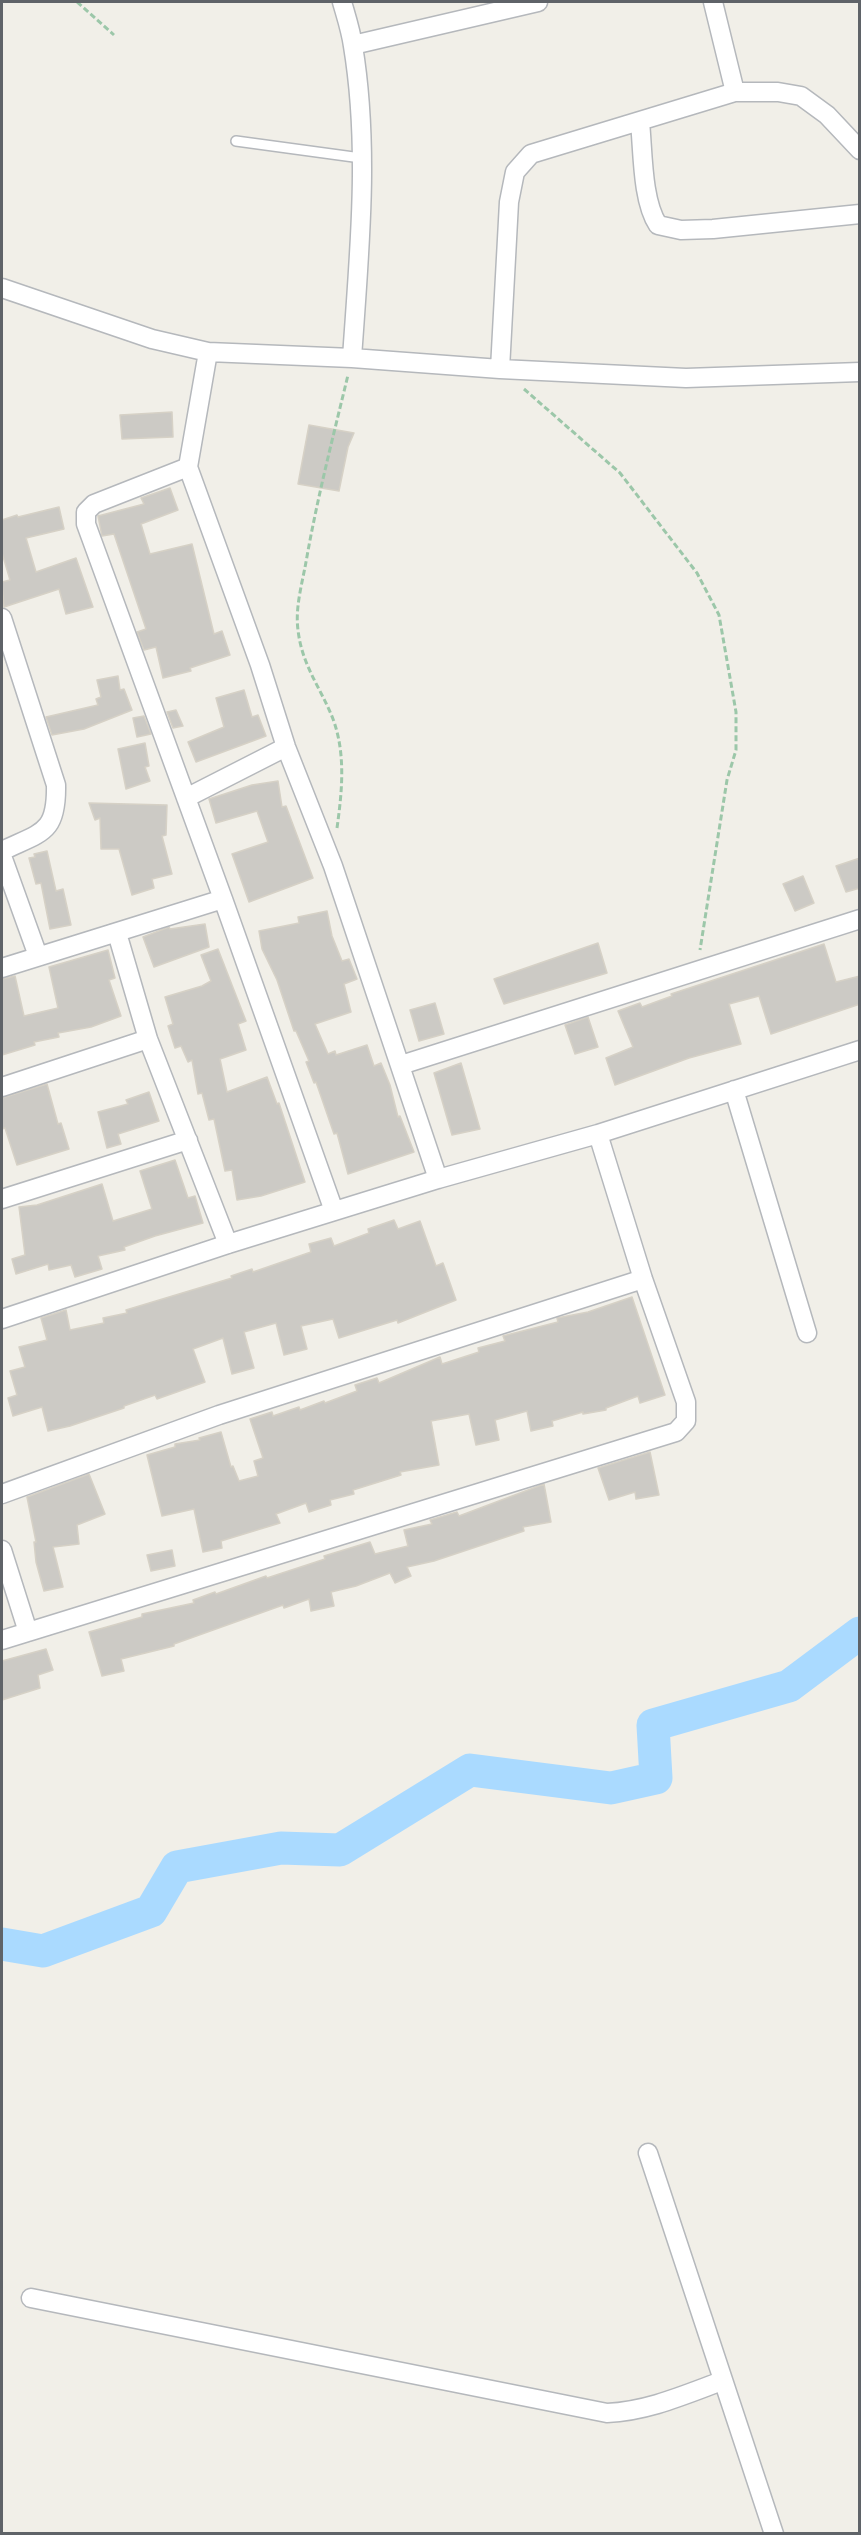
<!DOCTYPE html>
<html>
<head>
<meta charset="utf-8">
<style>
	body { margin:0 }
	#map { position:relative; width:861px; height:2535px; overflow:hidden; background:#f1efe8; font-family:Montserrat,sans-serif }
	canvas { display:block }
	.frame { position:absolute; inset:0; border:3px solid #5f6368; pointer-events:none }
</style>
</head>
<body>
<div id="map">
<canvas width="861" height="2535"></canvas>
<div class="frame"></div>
</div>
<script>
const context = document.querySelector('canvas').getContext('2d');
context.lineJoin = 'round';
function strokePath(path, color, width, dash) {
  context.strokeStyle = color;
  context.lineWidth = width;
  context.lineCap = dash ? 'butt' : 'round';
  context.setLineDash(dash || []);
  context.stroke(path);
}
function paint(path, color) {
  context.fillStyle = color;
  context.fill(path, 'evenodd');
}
const river = new Path2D(`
	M2 1944 43 1951 151 1911 177 1867 281 1848 340 1850 470 1770 611 1788 656 1778 653 1725 789 1686 860 1633`);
const building = new Path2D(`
	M172 412 173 437 122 439 120 415Z
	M309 425 354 433 348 447 339 491 298 484Z
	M170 488 178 510 141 524 150 554 192 544 214 634 222 631 230 655 190 668 191 671 163 678 156 647 144 650 137 632 146 629 114 534 102 536 98 516 144 504 141 498Z
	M59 507 64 529 26 538 36 572 76 558 93 607 66 614 59 589 4 607 2 582 10 580 2 553V520L17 515 18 517Z
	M118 676 120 690 124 689 132 710 84 729 52 735 46 717 98 705 96 699 101 697 97 680Z
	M244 690 252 717 258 715 266 736 196 762 188 742 224 727 216 698Z
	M176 710 183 726 173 728 167 712Z
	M144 716 151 734 137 737 133 718Z
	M145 743 149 766 145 767 150 781 126 789 118 749Z
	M278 781 282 807 286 806 313 878 249 902 232 854 268 842 257 811 216 823 209 799 252 785Z
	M89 803 167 805 166 835 162 836 172 874 152 879 154 888 132 895 119 849H101L100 818 95 820Z
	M47 851 56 891 63 889 71 925 50 929 41 883 36 884 29 858 35 857 34 854Z
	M860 858V888L846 892 836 866Z
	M803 876 814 903 795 911 783 884Z
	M327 911 332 936 342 961 349 959 357 979 344 984 351 1012 315 1024 328 1054 335 1051 336 1055 367 1045 374 1066 381 1063 390 1085 398 1117 400 1116 414 1152 348 1174 337 1133 334 1134 316 1082 314 1083 306 1062 309 1061 296 1031H294L277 980 262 949 259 931 299 923 298 917Z
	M205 924 209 947 154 967 143 937 169 927 170 929Z
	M598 943 607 973 504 1004 494 979Z
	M824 944 836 982 860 976V1004L771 1034 759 996 729 1004 741 1044 689 1058 615 1085 606 1058 633 1047 618 1011 640 1003 642 1007 672 996 671 994Z
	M218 949 246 1021 238 1024 246 1050 220 1059 227 1092 267 1077 277 1104 279 1103 305 1182 261 1196 237 1200 232 1170 225 1171 214 1119 209 1120 202 1093 198 1094 192 1060 188 1062 181 1046 175 1048 168 1026 173 1024 165 997 202 986 211 981 201 955Z
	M108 950 115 978 109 980 121 1016 91 1027 58 1033 59 1037 34 1042 35 1045 2 1055V979L15 976 24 1016 58 1008 49 967Z
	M435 1003 444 1034 419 1041 410 1010Z
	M588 1017 598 1047 575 1054 565 1025Z
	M461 1063 480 1129 452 1135 434 1073Z
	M47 1084 58 1124 61 1123 69 1149 17 1165 5 1128 2 1129V1098Z
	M149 1092 159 1121 118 1134 121 1144 107 1148 98 1112 128 1104 126 1100Z
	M175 1160 188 1198 195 1196 203 1223 155 1236 124 1247 125 1250 98 1256 102 1269 75 1277 71 1265 49 1270 48 1264 16 1274 12 1259 25 1255 19 1207 37 1205 102 1184 113 1221 152 1209 140 1171Z
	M394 1220 398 1229 420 1221 436 1266 443 1263 456 1300 398 1323 397 1320 339 1338 333 1319 301 1326 307 1349 284 1355 276 1323 244 1332 254 1368 232 1374 223 1338 193 1349 205 1382 157 1399 155 1395 124 1406V1408L70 1426 48 1431 42 1407 13 1416 8 1398 17 1395 10 1371 25 1367 19 1347 47 1340 41 1318 66 1310 70 1330 104 1323 103 1318 127 1313 126 1310 232 1278 231 1276 252 1269 253 1272 311 1252 309 1244 331 1238 334 1246 369 1233 368 1229Z
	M632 1297 665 1395 640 1403 638 1396 606 1408V1410L583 1414V1412L552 1421 553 1426 531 1431 527 1411 495 1420 499 1440 476 1445 469 1414 431 1421 439 1465 400 1472 401 1475 353 1490 354 1494 330 1500 331 1505 309 1512 306 1503 276 1514 280 1523 221 1541 222 1548 203 1552 194 1509 162 1516 147 1455 175 1447V1444L200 1440 199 1438 221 1432 231 1467 233 1466 239 1481 258 1476 254 1461 263 1458 250 1419 272 1412 273 1416 299 1407 300 1410 324 1401 325 1403 357 1391 355 1385 377 1378 379 1383 440 1357 442 1364 479 1352 478 1348 505 1341 503 1336 558 1322 557 1318 588 1312Z
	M650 1452 659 1495 636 1499 635 1492 609 1500 598 1468Z
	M89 1474 105 1514 77 1525 79 1544 53 1547 63 1587 44 1591 36 1562 34 1542H36L27 1497Z
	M544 1484 551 1522 523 1527 524 1531 434 1561 407 1567 411 1576 395 1583 390 1573 356 1586 331 1592 334 1606 311 1611 309 1599 284 1608 283 1605 174 1644V1646L121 1659 124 1671 102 1676 89 1632 142 1617V1614L194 1603 193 1600 215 1592 216 1594 266 1576 267 1578 325 1559 324 1556 370 1542 375 1554 408 1546 404 1530 432 1524 430 1520 457 1512 459 1516Z
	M172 1550 175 1566 151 1571 147 1555Z
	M46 1649 53 1670 38 1675 40 1688 2 1700V1661Z`);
const path = new Path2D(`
	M77 2 114 35
	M524 389 620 473 697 573 719 615 736 712V750L727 780 700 950
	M337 828C342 792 346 754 333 719 321 688 302 666 298 630 295 608 302 584 306 562 317 499 333 437 348 375`);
const service = new Path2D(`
	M236 141 361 158`);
const minor = new Path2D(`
	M342 2C346 16 351 31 353 46 370 149 359 255 352 358
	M713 2 735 92
	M353 45 538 2
	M640 122C643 152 642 201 658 225L681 230 713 229 860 214
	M2 288 152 339 208 352 352 358 500 369 686 378 860 372
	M208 352 188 467 260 665 286 747 333 866 438 1179
	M500 369 509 202 515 172 531 154 735 92H778L801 96 827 115 860 150
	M188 467 94 504 86 512V524L223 899
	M2 618 56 785C57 834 41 832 2 851
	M186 798 286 747
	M2 856 38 956
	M117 933 148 1039 228 1244
	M2 968 223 899 334 1211
	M401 1065 860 919
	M2 1087 148 1039
	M734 1090 807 1333
	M2 1199 188 1140
	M2 1319 228 1244 438 1179 598 1134 860 1050
	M2 1494 219 1415 643 1279
	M2 1550 28 1632 676 1432 686 1421V1402L643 1279 598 1134
	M2 1640 28 1632
	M648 2153 774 2534
	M31 2298 607 2413C648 2411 684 2395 722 2381`);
strokePath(river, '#aadaff', 33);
paint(building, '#cccac5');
strokePath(building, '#d6d1c6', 1.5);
strokePath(service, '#b5b8bc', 12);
strokePath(minor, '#b5b8bc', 21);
strokePath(path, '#9cc7a9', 3, [6, 3]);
strokePath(service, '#fff', 9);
strokePath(minor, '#fff', 18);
</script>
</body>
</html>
